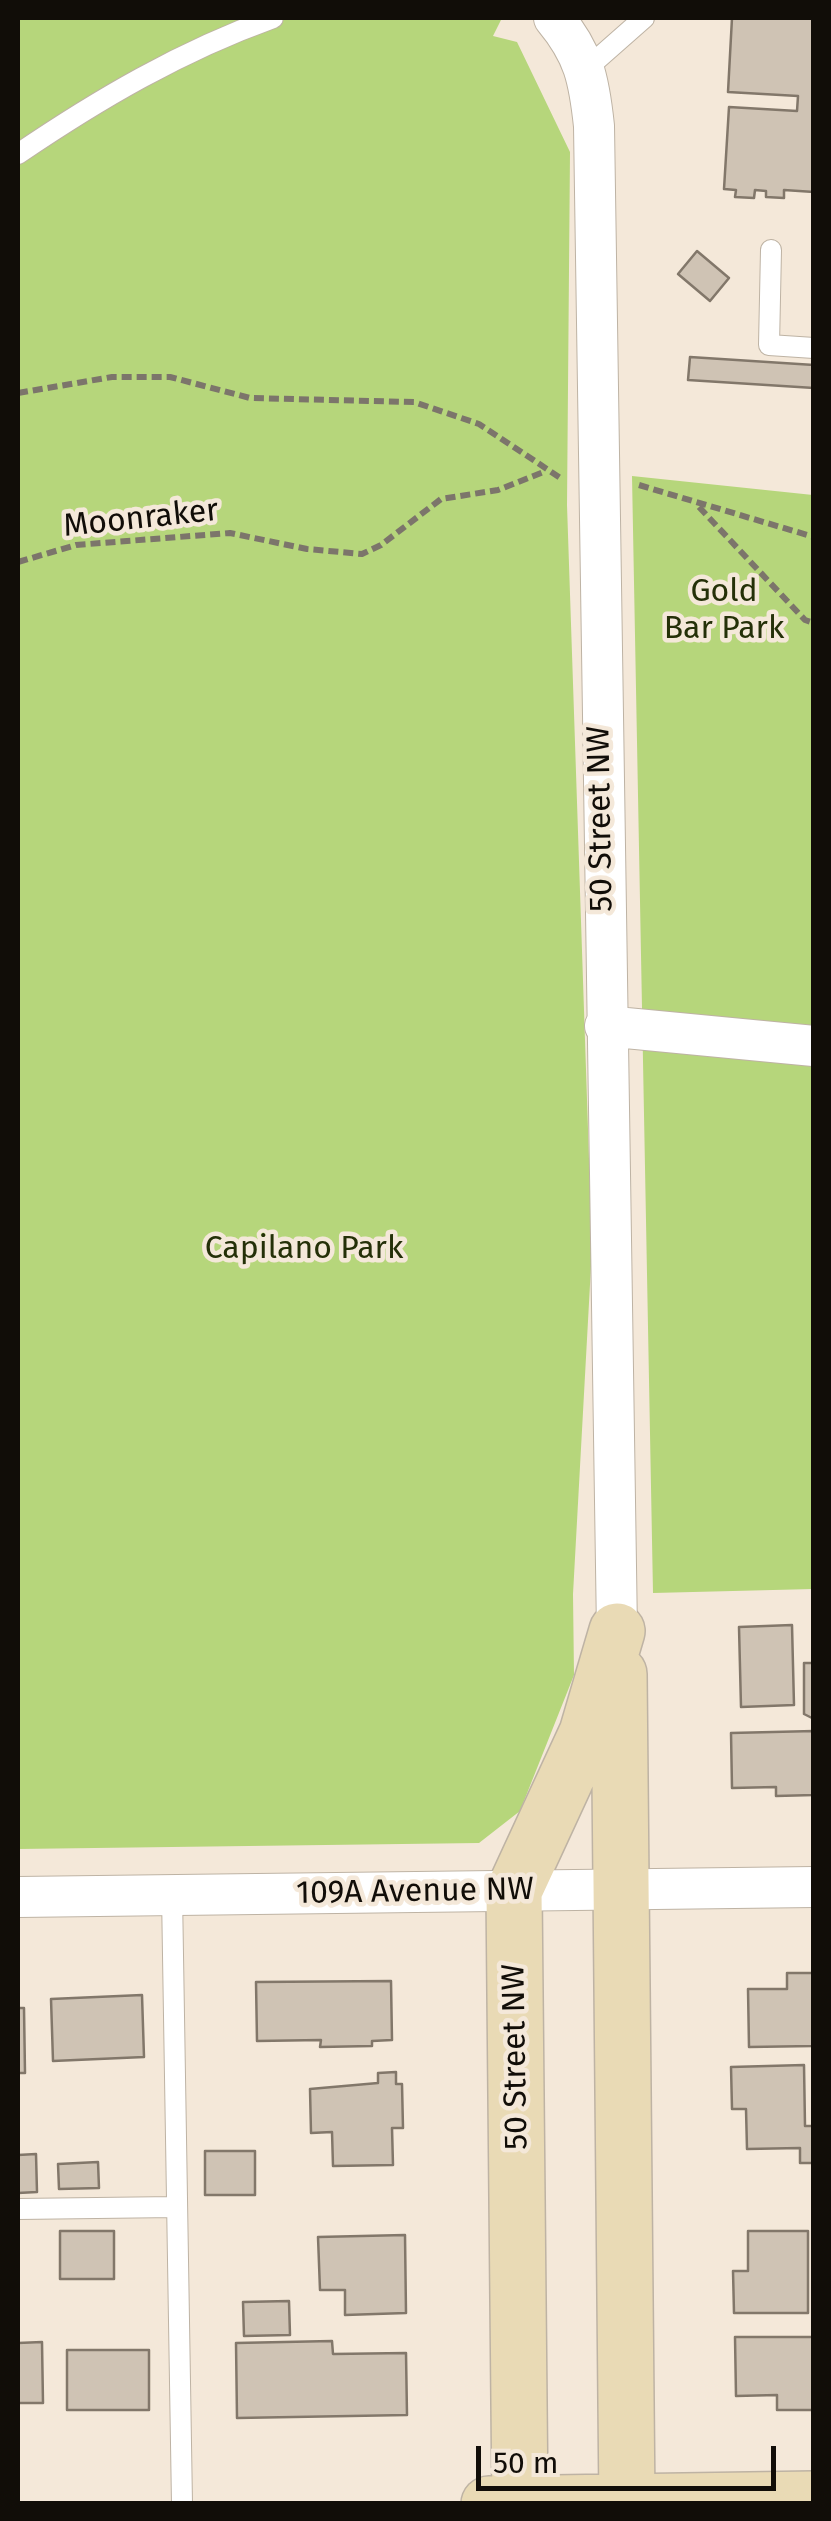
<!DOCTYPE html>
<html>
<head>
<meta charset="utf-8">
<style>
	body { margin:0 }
	#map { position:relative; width:831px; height:2521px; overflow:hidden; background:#f4e8d9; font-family:"Fira Sans",sans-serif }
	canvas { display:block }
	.frame { position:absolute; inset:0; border:20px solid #110d08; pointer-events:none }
	.scale { position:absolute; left:476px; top:2446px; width:300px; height:45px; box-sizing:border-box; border:5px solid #110d08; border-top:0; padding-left:12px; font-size:30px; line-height:35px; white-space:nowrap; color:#110d08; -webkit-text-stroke:8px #f4e8d9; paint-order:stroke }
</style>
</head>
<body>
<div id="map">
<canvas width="831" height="2521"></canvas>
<div class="frame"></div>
<div class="scale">50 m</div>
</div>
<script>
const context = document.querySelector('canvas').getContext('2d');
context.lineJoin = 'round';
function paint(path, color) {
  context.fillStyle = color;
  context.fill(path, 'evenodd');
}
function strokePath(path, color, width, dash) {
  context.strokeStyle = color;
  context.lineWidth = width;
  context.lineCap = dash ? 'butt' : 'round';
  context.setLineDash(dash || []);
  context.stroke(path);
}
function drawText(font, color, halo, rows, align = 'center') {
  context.font = font + ' "Fira Sans",sans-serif';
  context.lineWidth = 9;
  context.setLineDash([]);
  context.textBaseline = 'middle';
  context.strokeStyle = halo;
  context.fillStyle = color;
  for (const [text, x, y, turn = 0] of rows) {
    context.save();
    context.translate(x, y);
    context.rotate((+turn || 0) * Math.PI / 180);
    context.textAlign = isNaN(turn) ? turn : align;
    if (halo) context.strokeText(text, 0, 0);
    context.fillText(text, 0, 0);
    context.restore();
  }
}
const green = new Path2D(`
	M18 18H502L493 36 517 42 570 152 567 505 592 1248 573 1594 574 1675 520 1811 479 1843 18 1849Z
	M632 476 813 495V1589L653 1593Z`);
const building = new Path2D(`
	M732 18H814V192L784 190V198L766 197V191L755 190 754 198 735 197 736 190 724 189 729 107 797 111 798 96 728 92Z
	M697 251 729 278 710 301 678 274Z
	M690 357 814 365V388L688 380Z
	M792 1625 794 1705 741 1707 739 1627Z
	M804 1663H814V1719L804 1714Z
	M814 1731V1795L776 1796V1787L732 1788 731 1733Z
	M787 1973H814V2046L749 2047 748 1989H787Z
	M391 1981 392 2040 372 2041V2046L320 2047 321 2040 257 2041 256 1982Z
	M142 1995 144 2057 53 2061 51 1999Z
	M18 2008H24L25 2073H18Z
	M804 2065 805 2126H814V2163H800V2148L747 2149 746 2109H732L731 2067Z
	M396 2072V2084H402L403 2128H392L393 2165 333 2166 332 2132 311 2133 310 2089 378 2083V2073Z
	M205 2151H255V2195H205Z
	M36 2154 37 2192 18 2193V2155Z
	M98 2162 99 2188 59 2189 58 2164Z
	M60 2231H114V2279H60Z
	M748 2231H808V2313H734L733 2271H748Z
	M405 2235 406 2313 345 2315V2290H320L318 2237Z
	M289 2301 290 2335 244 2336 243 2302Z
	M735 2337H814V2410H777V2395L736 2396Z
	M332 2341 333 2354 406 2353 407 2415 237 2418 236 2343Z
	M42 2342 43 2403H18V2343Z
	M67 2350H149V2410H67Z`);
const path = new Path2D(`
	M18 393 112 377H170L250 398 414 402 479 424 562 479
	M639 485 814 537
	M699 507 805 620 814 623
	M18 562 76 545 230 533 307 549 362 554 381 545 441 499 498 490 546 471`);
const lane = new Path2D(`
	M585 70 644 18
	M18 154C99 99 181 51 273 18
	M771 250 769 345 814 348
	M172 1894 182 2504
	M18 2209 175 2207`);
const street = new Path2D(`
	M554 18C584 54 589 79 594 126L617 1631
	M605 1026 814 1046
	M18 1897 814 1887`);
const secondary = new Path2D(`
	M619 1674 627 2504
	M489 2504 814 2499
	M520 2504 514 1891 587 1733 617 1631`);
const streetNames = [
	["Moonraker",141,519,-6],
	["50 Street NW",601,819,-91],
	["109A Avenue NW",415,1892,-1],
	["50 Street NW",516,2057,-91]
];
const parkNames = [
	["Gold",724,592],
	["Bar Park",724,629],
	["Capilano Park",304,1249]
];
paint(green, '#b6d67b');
paint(building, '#cfc3b4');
strokePath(building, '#82776a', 2.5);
strokePath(lane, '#beb3a4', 22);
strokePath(street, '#beb3a4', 42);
strokePath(secondary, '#beb3a4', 58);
strokePath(path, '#7c756b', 6, [10, 5]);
strokePath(lane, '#fff', 20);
strokePath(street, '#fff', 40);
strokePath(secondary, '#e9dab5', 55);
drawText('32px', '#110d08', '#f4e8d9', streetNames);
drawText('32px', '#243008', '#f4e8d9', parkNames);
</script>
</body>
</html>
